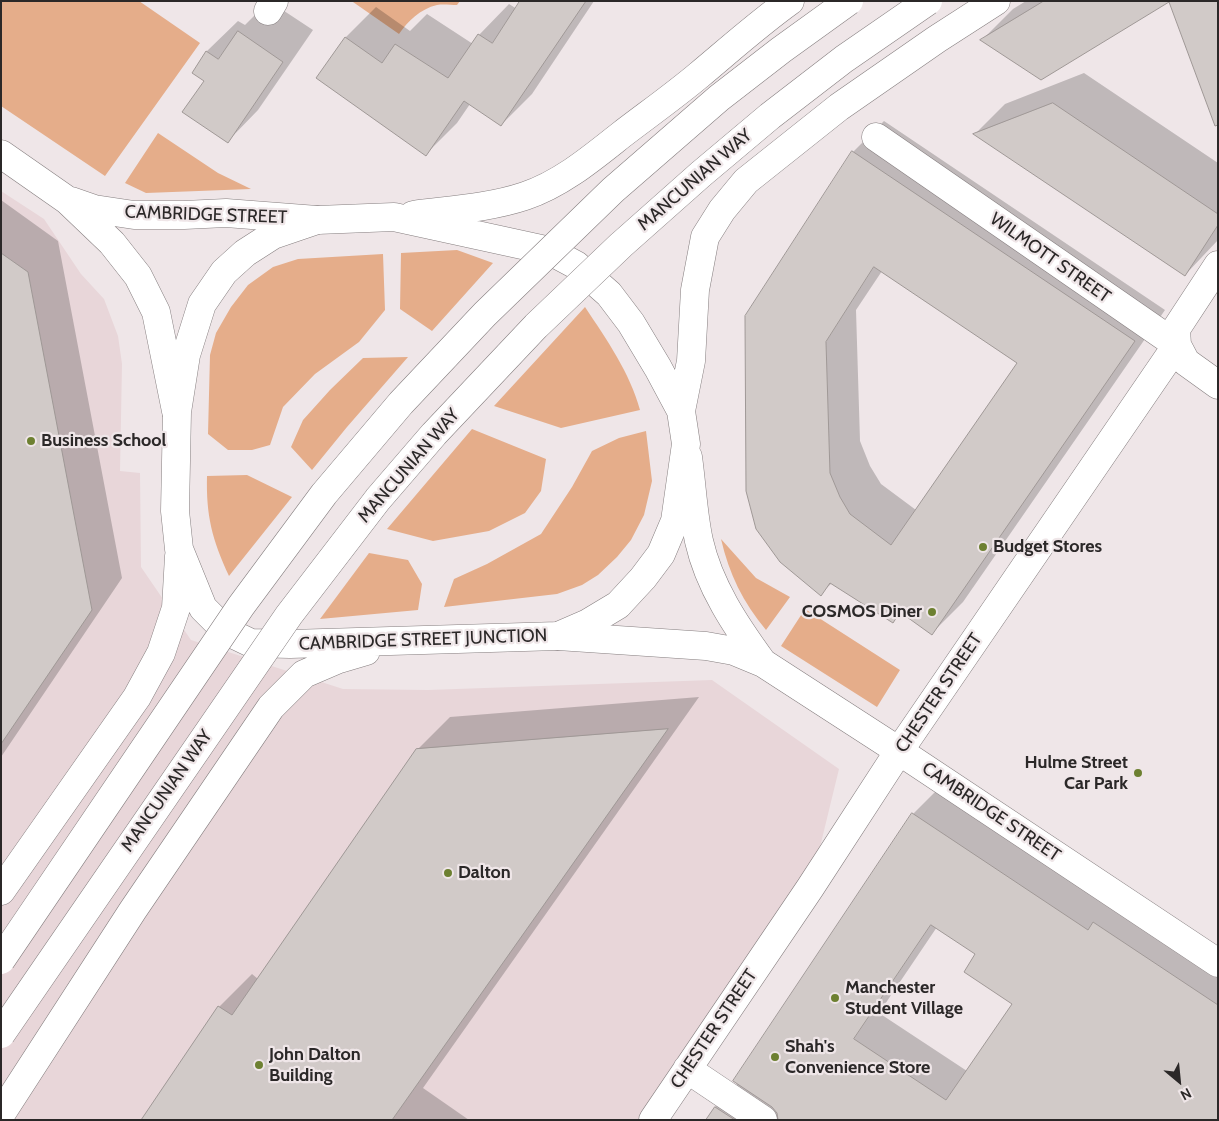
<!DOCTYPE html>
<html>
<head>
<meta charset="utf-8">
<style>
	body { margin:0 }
	#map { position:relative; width:1219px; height:1121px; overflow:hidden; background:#efe6e8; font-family:Cabin,sans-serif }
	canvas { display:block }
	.frame { position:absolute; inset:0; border:2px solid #2b2828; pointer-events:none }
	.north { position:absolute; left:1154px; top:1056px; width:50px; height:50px; -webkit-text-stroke:4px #efe6e8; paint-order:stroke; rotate:152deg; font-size:14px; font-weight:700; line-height:20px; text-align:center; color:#2b2828 }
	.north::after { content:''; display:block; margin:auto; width:18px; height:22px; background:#2b2828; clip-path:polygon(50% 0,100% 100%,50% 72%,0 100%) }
</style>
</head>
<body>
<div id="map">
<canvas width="1219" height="1121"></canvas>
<div class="frame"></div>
<div class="north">N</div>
</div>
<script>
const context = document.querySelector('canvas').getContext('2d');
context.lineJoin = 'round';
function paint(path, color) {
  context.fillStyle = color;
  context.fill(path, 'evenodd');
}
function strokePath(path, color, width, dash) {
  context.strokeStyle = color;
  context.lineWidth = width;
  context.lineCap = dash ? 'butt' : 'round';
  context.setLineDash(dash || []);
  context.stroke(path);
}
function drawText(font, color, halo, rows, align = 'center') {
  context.font = font + ' Cabin,sans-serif';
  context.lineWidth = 4.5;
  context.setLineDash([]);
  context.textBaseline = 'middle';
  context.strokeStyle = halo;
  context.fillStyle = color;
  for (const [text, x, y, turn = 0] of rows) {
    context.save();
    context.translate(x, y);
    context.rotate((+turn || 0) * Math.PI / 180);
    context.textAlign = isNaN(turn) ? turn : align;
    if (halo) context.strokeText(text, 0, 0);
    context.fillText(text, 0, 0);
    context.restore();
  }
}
const built = new Path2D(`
	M1 191 44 219 81 274 104 299 118 336 122 364 120 471 140 473 141 567 191 640 343 689 428 690 712 680 839 769 810 888 653 1120H1Z`);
const green = new Path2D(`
	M1 1H139L200 43 105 176 1 106Z
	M354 1H460L457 5C451 5 443 4 437 5 420 9 408 21 399 34L353 2Z
	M158 133 218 173 251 189 146 193 125 183Z
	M457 250 493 263 432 331 400 309 401 253Z
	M383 254 385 310 359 342 315 374 283 407 270 445 252 450H228L208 434 210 355 216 333 231 307 248 285 273 267 298 259Z
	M585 307C607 340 630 373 640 410L561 428 494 406Z
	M408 357 347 427 312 470 291 447 303 420 330 390 363 358Z
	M472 429 546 459 541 491 525 513 489 531 433 541 387 529Z
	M646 431 652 481 644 515 631 540 617 557 598 575 582 585 557 594 444 607 454 579 487 564 541 534 572 487 592 451 619 438Z
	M247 475 292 497 229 576C212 539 206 516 207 476Z
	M721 539 756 578 790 597 766 630C743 602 729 574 721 539Z
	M369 553 408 560 422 584 418 610 320 619Z
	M805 609 900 670 877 707 781 646Z`);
const shadow = new Path2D(`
	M269 1 313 30 258 110 228 141 205 80 193 72 207 51 238 21 245 25Z
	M522 1H594L532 94 501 125 470 104 457 123 426 154 318 78 346 37 376 7 410 31 427 14 473 44 479 35 509 4 517 9Z
	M1026 1H1168L982 40 1013 9Z
	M1084 73 1218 163V240L1185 275 975 134 1005 104Z
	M884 121 1165 310 963 602 932 633 903 612 893 622 832 583 820 594 781 561 853 152ZM882 271 1019 363 916 510 881 484 870 466 860 441 856 310Z
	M1 200 58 241 122 578 1 757Z
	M699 697 423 1088 469 1120H142L219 1007 252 974 258 979 417 750 450 717Z
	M939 788 1218 963V1120H706L714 1108 738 1083 734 1080 913 814ZM937 927 977 954 1013 1003 967 1071 879 1013Z`);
const building = new Path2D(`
	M520 1H586L501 126 464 101 426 156 316 78 345 37 382 63 395 44 448 78 478 34 492 43Z
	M1044 1H1218V125L1215 126 1169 2 1041 80 980 40Z
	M238 31 283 62 228 143 182 112 204 81 192 73 206 51 218 59Z
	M1053 103 1218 214V225L1185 276 973 134Z
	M852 151 1135 341 932 635 900 612 893 623 830 583 821 596 780 562 756 529 746 491 745 316ZM874 267 1017 363 891 545 850 514 840 497 830 473 826 342Z
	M1 253 28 272 92 610 1 744Z
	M668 729 392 1120H141L218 1006 232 1015 416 749Z
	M912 813 1088 930 1093 922 1218 1005V1120H778L777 1113 772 1107 733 1081ZM931 925 975 954 964 972 1012 1004 946 1100 854 1039Z
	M715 1107 735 1120H706Z`);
const street = new Path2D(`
	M268 11 274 1
	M876 137 1177 345 1186 362 1218 385
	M687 1069 763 1120
	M653 1120 810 888 899 751 1177 345 1176 329 1218 265`);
const secondary = new Path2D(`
	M688 457C692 485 693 514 699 541 709 586 736 626 763 663
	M558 636 706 646 734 651 763 663 899 751 1218 963`);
const primary = new Path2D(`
	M1 154 67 200 112 243 138 276 156 312 176 411
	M71 201 94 209 134 215H184L226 213 317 220`);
const highway = new Path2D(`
	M413 215C450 210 489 208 525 196 561 184 592 158 621 135 647 115 674 96 699 75 729 50 758 24 790 1
	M394 217 550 251 576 265 609 294 631 323 658 368 681 411 686 444 675 521 661 554 643 578 618 605 588 623 558 636 290 644 251 643 226 631 203 608 179 549 175 511 177 412 186 355 202 304 224 272 245 253 273 235 317 220Z
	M681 411 691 361 695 290 705 237 722 210 746 181 839 107 937 39 996 1
	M1 891 137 697 161 653 176 608 179 556
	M1 1114 133 910 271 707 304 674 339 659 366 651`);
const highwayBridge = new Path2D(`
	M1 960 241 606 324 494 401 403 485 314 613 190 719 98 781 50 849 1
	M1 1034 289 615 378 499 434 434 536 326 621 245 701 174 770 116 844 59 928 1`);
const markers = [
	[31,441,5,"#6d8031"],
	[983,547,5,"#6d8031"],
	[932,612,5,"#6d8031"],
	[1138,773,5,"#6d8031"],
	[448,873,5,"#6d8031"],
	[835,998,5,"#6d8031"],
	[775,1057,5,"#6d8031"],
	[259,1065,5,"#6d8031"]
];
const streetNames = [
	["MANCUNIAN WAY",695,180,-41],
	["CAMBRIDGE STREET",206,215,2],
	["WILMOTT STREET",1050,258,35],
	["MANCUNIAN WAY",409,466,-49],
	["CAMBRIDGE STREET JUNCTION",423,640,-2],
	["CHESTER STREET",939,693,-56],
	["MANCUNIAN WAY",167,791,-55],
	["CAMBRIDGE STREET",991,812,34],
	["CHESTER STREET",714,1029,-56]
];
const poiNames = [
	["Business School",41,441],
	["Budget Stores",993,547],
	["COSMOS Diner",922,612,"right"],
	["Hulme Street",1128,763,"right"],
	["Car Park",1128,784,"right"],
	["Dalton",458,873],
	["Manchester",845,988],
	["Student Village",845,1009],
	["Shah's",785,1047],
	["Convenience Store",785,1068],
	["John Dalton",269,1055],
	["Building",269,1076]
];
paint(built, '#e8d6d9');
paint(green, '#e5ad8a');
paint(shadow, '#0003');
paint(building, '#d1cac8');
strokePath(building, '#9f9896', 1);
strokePath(street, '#857e7f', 29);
strokePath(secondary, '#857e7f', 29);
strokePath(primary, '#857e7f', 29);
strokePath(highway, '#857e7f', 29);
strokePath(street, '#fff', 28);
strokePath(secondary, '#fff', 28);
strokePath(primary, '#fff', 28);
strokePath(highway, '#fff', 28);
strokePath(highwayBridge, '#857e7f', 29, []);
strokePath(highwayBridge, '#fff', 28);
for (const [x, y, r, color] of markers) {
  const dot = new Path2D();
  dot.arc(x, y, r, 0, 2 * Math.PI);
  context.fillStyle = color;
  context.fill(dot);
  strokePath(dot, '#efe6e8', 2);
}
drawText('18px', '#2b2828', '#efe6e8', streetNames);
drawText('bold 18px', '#2b2828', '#efe6e8', poiNames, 'left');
</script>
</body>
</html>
